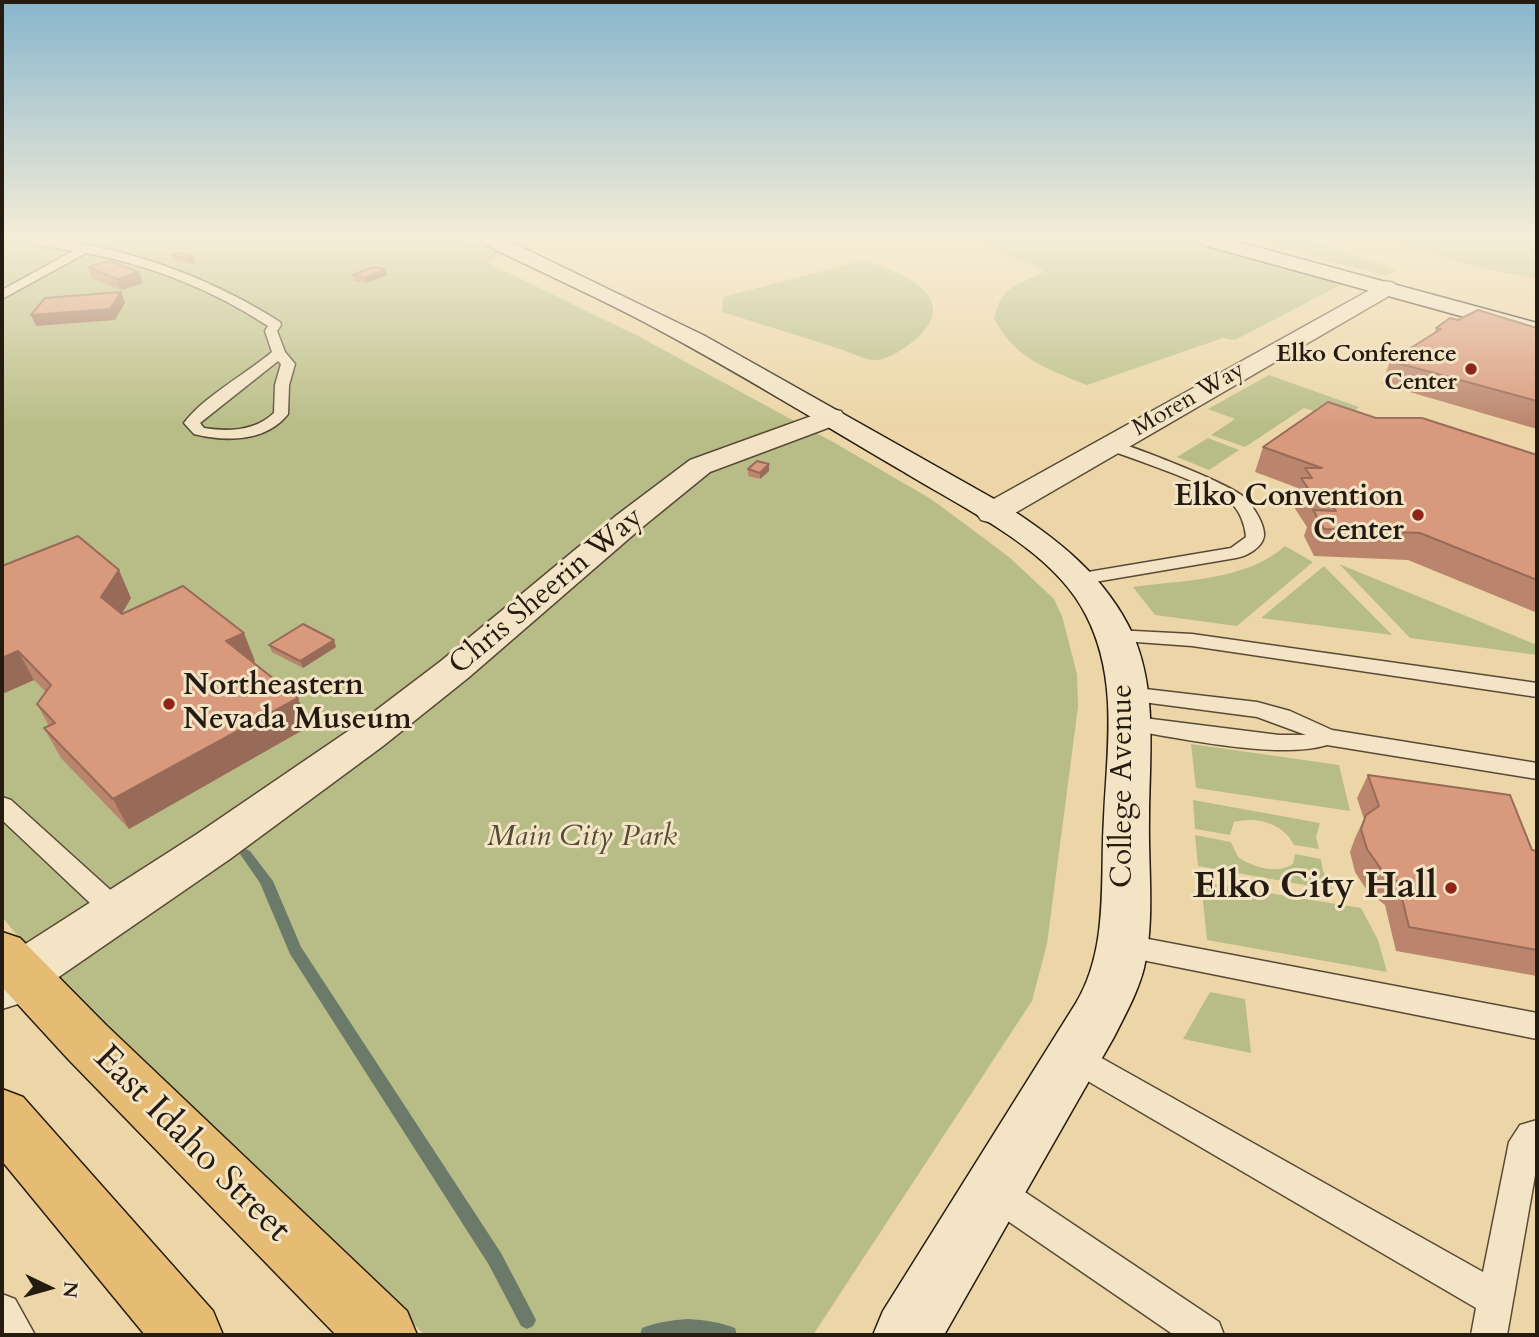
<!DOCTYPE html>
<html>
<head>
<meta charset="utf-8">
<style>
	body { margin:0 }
	#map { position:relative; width:1539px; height:1337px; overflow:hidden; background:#ecd6a7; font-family:Cardo,serif }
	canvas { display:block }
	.frame { position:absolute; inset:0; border:4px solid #261b10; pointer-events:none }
	.north { position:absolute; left:14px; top:1253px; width:70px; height:70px; -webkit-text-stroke:5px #f3e4c6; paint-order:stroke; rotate:95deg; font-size:19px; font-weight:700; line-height:28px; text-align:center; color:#261b10 }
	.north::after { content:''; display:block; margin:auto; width:24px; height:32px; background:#261b10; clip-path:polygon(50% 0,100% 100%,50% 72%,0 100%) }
</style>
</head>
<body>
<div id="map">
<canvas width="1539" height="1337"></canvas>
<div class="frame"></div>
<div class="north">N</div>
</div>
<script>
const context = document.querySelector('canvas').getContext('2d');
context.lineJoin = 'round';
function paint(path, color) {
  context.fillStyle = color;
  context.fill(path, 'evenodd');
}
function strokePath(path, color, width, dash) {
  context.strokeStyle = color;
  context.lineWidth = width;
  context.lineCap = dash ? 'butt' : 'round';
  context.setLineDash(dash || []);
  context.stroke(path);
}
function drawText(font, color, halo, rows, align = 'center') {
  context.font = font + ' Cardo,serif';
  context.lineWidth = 6;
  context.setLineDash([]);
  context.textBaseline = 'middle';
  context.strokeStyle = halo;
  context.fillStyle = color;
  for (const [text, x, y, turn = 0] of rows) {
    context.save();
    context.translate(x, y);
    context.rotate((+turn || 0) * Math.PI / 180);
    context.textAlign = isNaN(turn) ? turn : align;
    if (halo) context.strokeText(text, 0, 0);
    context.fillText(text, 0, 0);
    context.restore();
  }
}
const green = new Path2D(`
	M8 239H465L503 255 488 263 638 336 833 442 931 499 965 524 1009 557 1054 599 1062 616 1077 674 1078 707 1047 944 1032 1001 813 1335H425L66 994 2 917V241Z
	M966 239H1183L1344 283 1235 340 1223 338 1087 385C1045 368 1017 360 994 319 1002 283 1017 287 1045 271Z
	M1245 239H1309L1396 270 1386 276Z
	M1407 239H1537V279L1480 268 1390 243Z
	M864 260C900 272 966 297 914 341 905 348 888 360 876 360 866 361 850 352 840 349 801 337 762 324 722 312L723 297Z
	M1269 375 1359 407 1343 420 1304 408 1245 447 1211 435 1235 419 1208 409Z
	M1208 438 1239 450 1209 470 1177 457Z
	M1285 546 1313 562 1237 626 1155 615 1133 587C1183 580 1246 581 1285 546Z
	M1339 564 1537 645V655L1410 638Z
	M1324 566 1392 635 1261 618Z
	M1191 744 1339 765 1350 811 1196 788Z
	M1193 800 1320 823 1316 837 1319 849 1294 845C1283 823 1257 816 1234 822L1230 835 1195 829Z
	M1195 835 1231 842 1238 857C1253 867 1276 875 1293 864L1295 854 1321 859 1323 871 1333 890 1198 866Z
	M1201 882 1361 908 1378 940 1387 972 1207 940Z
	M1210 992 1245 999 1251 1053 1183 1039Z`);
const stream = new Path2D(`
	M246 849 250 851 273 881 301 947 501 1253 533 1314 536 1320 533 1326 527 1329 521 1326 489 1265 290 954 260 883 240 854 242 851Z
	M688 1319C705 1320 720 1322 735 1328L737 1335H640L642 1328C657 1322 673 1320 688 1319Z`);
const lane = new Path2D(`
	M24 239C110 239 208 276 280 322L281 325 277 331 285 352 295 364 289 385 288 414C266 442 226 442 194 434L184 423C203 397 246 374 272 352L265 331 268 326C213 290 150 265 86 253L2 299V290L73 251 37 245ZM278 361 281 364 275 385 274 413C255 431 229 432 204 428L200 423Z
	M1110 440C1132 446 1231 484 1245 498 1253 506 1265 524 1264 536 1262 548 1247 556 1236 558L1077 585 1070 583 1068 579 1070 575 1231 548 1246 537C1245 525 1240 511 1231 503 1209 483 1135 460 1104 448L1102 445Z
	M1115 630 1192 634 1537 683V697L1192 646 1108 640 1105 636 1108 632Z
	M1128 687 1257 702 1290 711 1332 730 1537 763V779L1327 745C1278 760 1181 738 1128 730L1120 728 1117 723 1120 718 1128 716 1279 735H1306L1257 717 1120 699 1117 694 1120 689Z
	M2 797 11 800 126 904 130 912 126 920 117 923 108 920 2 820Z
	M1122 934 1537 1013V1039L1122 956 1112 953 1108 945 1112 937Z
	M1073 1042 1483 1272 1509 1142 1520 1125 1537 1120V1164L1507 1335H1471L1476 1308 1062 1066 1058 1056 1062 1046Z
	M995 1175 1007 1180 1219 1322 1224 1335H1174L983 1204 978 1192 983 1180Z
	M2 1294 15 1299 35 1335H2Z`);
const street = new Path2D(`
	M1386 281 1394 283 1397 288 1394 293 1003 520 992 523 981 520 976 513 981 506Z
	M831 409 841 411 845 417 841 423 710 472 640 529 468 678 383 746 230 859 21 1003 2 1009V959L197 834 354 727 441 661 617 515 690 460Z`);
const secondary = new Path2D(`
	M479 239H505L705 336 1003 504C1056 538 1106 576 1133 635 1158 692 1149 759 1149 819 1148 869 1155 920 1144 968 1138 992 1125 1015 1114 1037L944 1335H873L883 1311 1076 1003C1109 948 1100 880 1104 818 1107 749 1119 679 1086 615 1053 549 964 509 904 472 822 424 741 374 657 329 600 298 540 272 482 243Z
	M1193 239H1227L1537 323V337L1196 243Z`);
const primary = new Path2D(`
	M2 932 20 938 106 1025 407 1311 417 1335H336L68 1059 2 987Z
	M2 1089 23 1097 213 1311 223 1335H145L2 1161Z`);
const wall = new Path2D(`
	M171 255 193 257 195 262 189 264 173 260Z
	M88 267 139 272 143 283 121 290 92 278Z
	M353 275H387L367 283 354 281Z
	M1458 320 1537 328V429L1382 384 1390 361 1434 334 1436 328Z
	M1376 418 1537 455V610L1535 612 1408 560 1314 556 1304 536 1307 527 1292 504 1298 488 1255 472 1263 447Z
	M748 469 769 471 760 479 748 476Z
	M2 566 131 598 122 614 255 661 252 662 298 698 308 727 129 829 61 758 44 728 49 726 37 704 46 692 34 680 2 694Z
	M269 645 336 647 303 668 272 652Z
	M1368 775 1532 850 1537 851V976L1396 951 1385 905 1368 892 1355 872 1350 852 1355 838 1364 819 1357 798Z`);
const shadedWall = new Path2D(`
	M193 257 195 262 189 264 187 259Z
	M385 269 387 275 367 283 366 278Z
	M139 272 143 283 121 290 117 279Z
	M121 292 125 303 115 320 36 326 31 315Z
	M769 464V471L760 479V473Z
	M119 570 131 598 115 625 101 597Z
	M244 633 255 661 238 670 226 641Z
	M334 640 336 647 303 668 300 661Z
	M18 651 34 680 2 694V658Z
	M298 698 308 727 129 829 113 799Z`);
const building = new Path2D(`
	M177 253 193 257 187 259 171 255Z
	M110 261 139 272 117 279 88 267Z
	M373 267 385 269 366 278 353 275Z
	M121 292 110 309 31 315 45 298Z
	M1478 310 1537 328V401L1390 361 1441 329 1436 328 1450 318 1458 320Z
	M1328 402 1376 418H1422L1537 455V580L1420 533 1324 529 1313 510 1336 511 1328 500H1316L1301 478H1312L1305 468H1322L1263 447Z
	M757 461 769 464 760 473 748 469Z
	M78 536 119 570 101 597 122 614 183 586 244 633 226 641 298 698 113 799 44 728 55 723 37 704 51 685 18 651 2 658V566Z
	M303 624 334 640 300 661 269 645Z
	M1368 775 1510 795 1532 850 1537 851V950L1409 927 1398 882 1381 869 1367 849 1361 829 1366 815 1379 806Z`);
const markers = [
	[1471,369,7,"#8f2418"],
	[1418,515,7,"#8f2418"],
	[169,704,7,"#8f2418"],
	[1451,888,7,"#8f2418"]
];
const farPoinames = [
	["Elko Conference",1457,355],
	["Center",1457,383]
];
const farStreetnames = [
	["Moren Way",1189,400,-30]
];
const poiNames = [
	["Elko Convention",1404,498],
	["Center",1404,532],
	["Northeastern",183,687,"left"],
	["Nevada Museum",183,721,"left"]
];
const streetNames = [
	["Chris Sheerin Way",547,592,-40],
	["College Avenue",1124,786,-90]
];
const parkNames = [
	["Main City Park",582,838]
];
const nearPoinames = [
	["Elko City Hall",1437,888]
];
const nearStreetnames = [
	["East Idaho Street",191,1145,45]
];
paint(green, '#b8bd87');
paint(stream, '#6b7a69');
strokePath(lane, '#584a36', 3);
strokePath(street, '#584a36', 3);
strokePath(secondary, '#261b10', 3);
strokePath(primary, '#261b10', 3);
paint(lane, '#f3e4c6');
paint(street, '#f3e4c6');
paint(secondary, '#f3e4c6');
paint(primary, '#e6bb74');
paint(wall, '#bb846c');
paint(shadedWall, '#986b58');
paint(building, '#d9997d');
strokePath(building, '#986b58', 2);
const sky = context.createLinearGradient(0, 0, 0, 427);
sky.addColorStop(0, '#88b6cd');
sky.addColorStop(0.56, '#f6edd7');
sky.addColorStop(1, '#f6edd700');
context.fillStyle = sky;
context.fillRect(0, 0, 1539, 427);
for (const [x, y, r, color] of markers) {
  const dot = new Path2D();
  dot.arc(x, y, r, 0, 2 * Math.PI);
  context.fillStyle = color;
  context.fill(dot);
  strokePath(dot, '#f3e4c6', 2.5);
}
drawText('bold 24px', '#261b10', '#f3e4c6', farPoinames, 'right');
drawText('24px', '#261b10', '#f3e4c6', farStreetnames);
drawText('bold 30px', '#261b10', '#f3e4c6', poiNames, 'right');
drawText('30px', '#261b10', '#f3e4c6', streetNames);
drawText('italic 30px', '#524c34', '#f3e4c6', parkNames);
drawText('bold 37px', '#261b10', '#f3e4c6', nearPoinames, 'right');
drawText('37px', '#261b10', '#f3e4c6', nearStreetnames);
</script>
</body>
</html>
